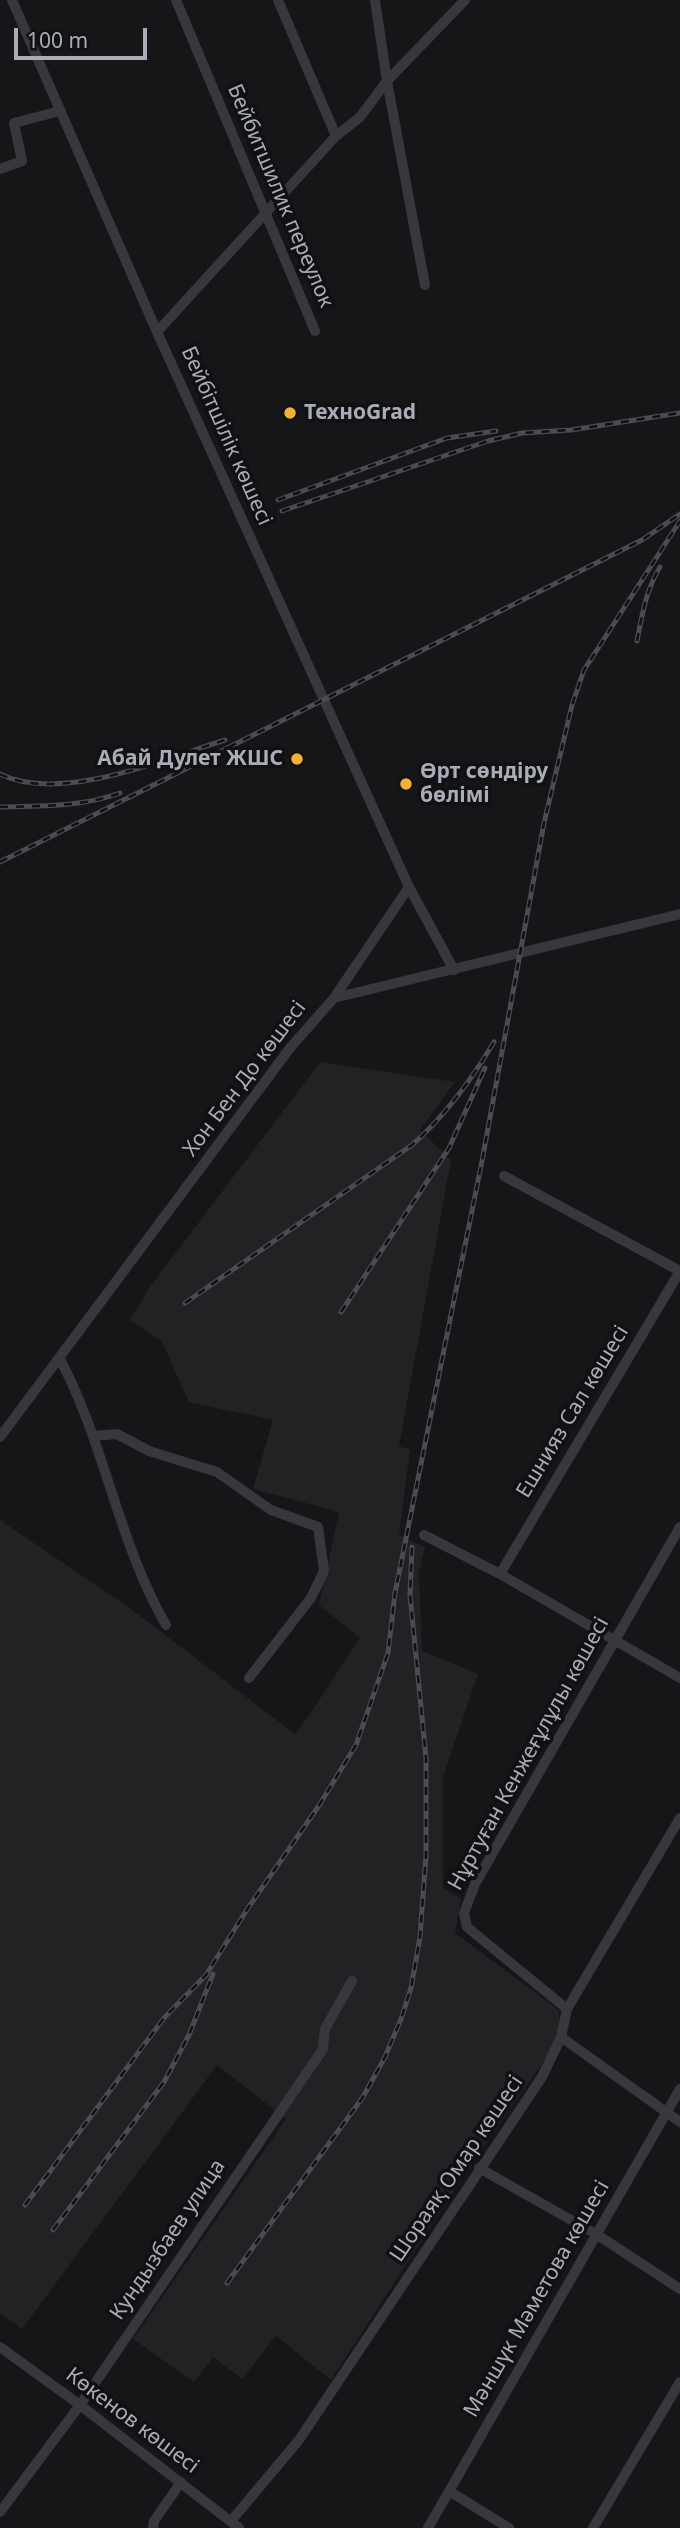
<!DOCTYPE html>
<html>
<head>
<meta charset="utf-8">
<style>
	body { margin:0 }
	#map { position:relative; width:680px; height:2528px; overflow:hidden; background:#161618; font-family:"Noto Sans",sans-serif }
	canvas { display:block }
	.scale { position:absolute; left:14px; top:28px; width:133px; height:32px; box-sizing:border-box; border:4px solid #a8adb8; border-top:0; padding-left:9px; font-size:21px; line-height:24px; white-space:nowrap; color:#a8adb8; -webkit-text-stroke:5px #111113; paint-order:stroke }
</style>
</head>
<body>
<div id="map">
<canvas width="680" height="2528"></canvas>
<div class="scale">100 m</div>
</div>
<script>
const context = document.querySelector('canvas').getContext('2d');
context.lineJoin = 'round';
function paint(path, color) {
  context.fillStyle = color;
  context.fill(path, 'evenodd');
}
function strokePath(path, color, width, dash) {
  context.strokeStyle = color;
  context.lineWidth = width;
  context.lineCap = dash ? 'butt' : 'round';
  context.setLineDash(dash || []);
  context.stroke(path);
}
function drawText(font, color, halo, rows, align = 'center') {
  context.font = font + ' "Noto Sans",sans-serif';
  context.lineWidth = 7;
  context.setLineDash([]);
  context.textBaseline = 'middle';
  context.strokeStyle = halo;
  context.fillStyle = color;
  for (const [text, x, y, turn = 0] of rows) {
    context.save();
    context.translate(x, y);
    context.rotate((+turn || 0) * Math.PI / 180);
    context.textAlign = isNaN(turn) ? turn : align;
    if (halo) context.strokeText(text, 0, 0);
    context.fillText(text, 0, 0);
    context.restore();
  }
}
const built = new Path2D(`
	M320 1062 455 1082 420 1130 451 1160 399 1446 410 1450 399 1535 425 1547 419 1572 422 1651 478 1674 443 1777V1888L461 1899 455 1933 559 2010 561 2037 472 2163 331 2380 276 2336 242 2379 213 2357 194 2382 133 2339 286 2119 217 2065 22 2329 0 2313V1520L127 1606 295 1734 310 1714 360 1638 319 1605 339 1512 253 1489 273 1420 189 1402 162 1342 130 1320 150 1287Z`);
const minor = new Path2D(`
	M12 0 157 332 409 887 454 970
	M176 0 315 331
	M278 0 336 136
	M375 0 387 81 425 285
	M0 169 22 161 14 123 60 111
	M157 332 336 136 360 117 387 81 465 0
	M334 998 409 887
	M60 1359C105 1444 118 1542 166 1625
	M93 1436 117 1434 149 1451 217 1472 271 1510 318 1527 324 1571 311 1598 249 1678
	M0 1437 290 1048 334 998 680 914
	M424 1535 500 1574 680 1678
	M500 1574 680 1271 504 1176
	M567 2009 467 1927 464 1913 475 1884 680 1527
	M561 2037 680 2122
	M479 2168 596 2234 680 2289
	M0 2347 80 2405 239 2528
	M449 2491 509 2528
	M0 2512 80 2405 323 2049 325 2029 352 1981
	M231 2521 299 2440 542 2077 561 2037 567 2009 680 1818
	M153 2528 154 2521 181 2482
	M428 2528 680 2089
	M593 2528 680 2382`);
const rail = new Path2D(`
	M278 500 447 438 496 431
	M282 511 488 441 522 433 571 430 680 413
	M637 641C642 615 646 590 660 567
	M0 774C60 804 164 759 225 740
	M0 807C40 806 82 807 120 793
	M0 862 642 540 680 514
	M185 1303 412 1145C444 1117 472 1079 494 1042
	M341 1312 449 1148 485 1068
	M25 2205 164 2018 206 1975 248 1908 318 1807 356 1745 388 1653 395 1593 482 1161 544 823 572 705 584 670 680 521
	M53 2230 164 2082 189 2035 213 1974
	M227 2283 363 2097 385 2057 401 2019 411 1988 420 1937 426 1855V1758L410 1595 412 1547`);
const markers = [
	[290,413,7,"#f2b134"],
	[297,759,7,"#f2b134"],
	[406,784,7,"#f2b134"]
];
const streetNames = [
	["Бейбитшилик переулок",280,196,67],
	["Бейбітшілік көшесі",226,436,66],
	["Хон Бен До көшесі",245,1079,-53],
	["Ешнияз Сал көшесі",573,1412,-59],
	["Нұртуған Кенжеғұлұлы көшесі",529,1754,-61],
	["Шораяқ Омар көшесі",457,2169,-56],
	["Кундызбаев улица",168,2240,-56],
	["Мәншүк Мәметова көшесі",537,2299,-60],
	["Көкенов көшесі",132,2421,37]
];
const poiNames = [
	["ТехноGrad",304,413],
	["Абай Дулет ЖШС",283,759,"right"],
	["Өрт сөндіру",420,772],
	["бөлімі",420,796]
];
paint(built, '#222225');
strokePath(minor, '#37383d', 10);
strokePath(rail, '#4a4c52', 5);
strokePath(rail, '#111113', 2.5, [8]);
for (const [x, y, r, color] of markers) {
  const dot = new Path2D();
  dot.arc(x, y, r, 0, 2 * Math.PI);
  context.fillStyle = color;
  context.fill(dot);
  strokePath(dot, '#111113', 2.5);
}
drawText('21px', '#a8adb8', '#111113', streetNames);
drawText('bold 21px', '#a8adb8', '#111113', poiNames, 'left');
</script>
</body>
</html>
